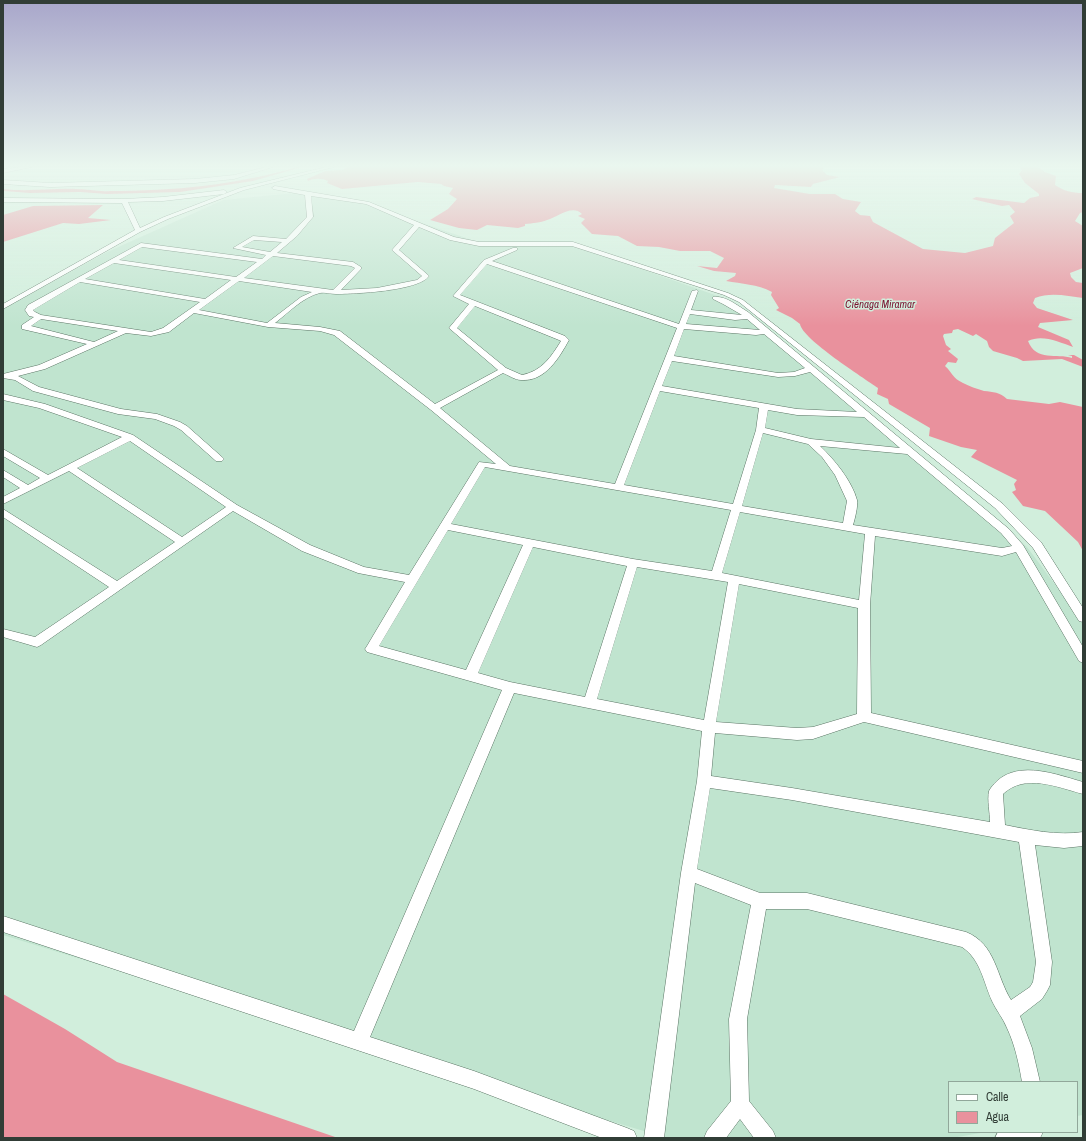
<!DOCTYPE html>
<html>
<head>
<meta charset="utf-8">
<style>
	body { margin:0 }
	#map { position:relative; width:1086px; height:1141px; overflow:hidden; background:#d1eedc; font-family:"Archivo Narrow",sans-serif }
	canvas { display:block }
	.frame { position:absolute; inset:0; border:4px solid #313d36; pointer-events:none }
	.legend { position:absolute; left:948px; top:1081px; width:130px; height:52px; box-sizing:border-box; background:#d1eedc; border:1px solid #91a79a; margin:0; padding:5px 7px; list-style:none; font-size:12px; color:#313d36 }
	.legend li { display:flex; align-items:center; gap:8px; height:20px }
	.legend b { width:20px; border:1px solid #91a79a }
</style>
</head>
<body>
<div id="map">
<canvas width="1086" height="1141"></canvas>
<div class="frame"></div>
<ul class="legend">
<li><b style="height:5px;background:#fff"></b>Calle</li>
<li><b style="height:11px;background:#e9919d"></b>Agua</li>
</ul>
</div>
<script>
const context = document.querySelector('canvas').getContext('2d');
context.lineJoin = 'round';
function paint(path, color) {
  context.fillStyle = color;
  context.fill(path, 'evenodd');
}
function strokePath(path, color, width, dash) {
  context.strokeStyle = color;
  context.lineWidth = width;
  context.lineCap = dash ? 'butt' : 'round';
  context.setLineDash(dash || []);
  context.stroke(path);
}
function drawText(font, color, halo, rows, align = 'center') {
  context.font = font + ' "Archivo Narrow",sans-serif';
  context.lineWidth = 3;
  context.setLineDash([]);
  context.textBaseline = 'middle';
  context.strokeStyle = halo;
  context.fillStyle = color;
  for (const [text, x, y, turn = 0] of rows) {
    context.save();
    context.translate(x, y);
    context.rotate((+turn || 0) * Math.PI / 180);
    context.textAlign = isNaN(turn) ? turn : align;
    if (halo) context.strokeText(text, 0, 0);
    context.fillText(text, 0, 0);
    context.restore();
  }
}
const built = new Path2D(`
	M294 193 366 204 481 243 573 245 732 301 1027 547 1083 622V1115L1077 1116V1082H949V1132H986L952 1138H667L358 1045 3 935V309L105 253 223 200Z`);
const water = new Path2D(`
	M344 167H824L822 170 827 175 840 177 813 184 811 187 775 185 774 188 810 194H835L843 199 861 202 855 211 860 215 870 216 873 222 923 249 965 253 993 246 995 238 1014 223 1010 216 1015 212 1009 205 1002 206 972 199 976 197 1024 203 1030 198 1039 196V194L1025 183 1019 174 1022 170 1019 167H1038L1045 172 1056 176 1055 185C1064 191 1072 193 1083 193V212L1080 213 1075 221 1083 226V268L1070 273 1071 277 1076 282 1083 283V298C1068 296 1050 292 1035 298L1033 303 1037 308 1073 320 1040 323 1038 327 1069 340 1073 347C1059 342 1042 334 1028 341 1036 362 1057 353 1072 358V356L1068 355H1074L1083 360V367L1062 359 1023 361 1017 358 993 351 989 347 987 341 976 334 973 336 958 329 953 330 952 333 944 334 943 336 946 345 951 349 948 351 958 359 956 363 948 362 945 366C953 373 952 378 963 383 969 386 977 389 984 391 993 392 1000 392 1007 399L1049 404 1060 402 1083 407V551L1078 542 1045 511 1023 506 1012 492 1016 490 1014 484 1017 480 971 457 977 450 961 447 929 436 930 428 889 404 888 399 877 394 878 388C864 378 802 339 800 324L792 318 776 310 779 308 771 295 772 292C757 284 742 284 726 281L735 276 736 273 714 271 697 266 717 268 724 258 710 251H680L659 247 637 246 618 236 592 234 581 223 585 219 578 216 582 214C572 204 558 217 547 220 540 223 533 223 525 224V226L518 228 487 225 477 230 459 228 430 220 448 209 457 199 449 194 453 188 444 186 441 184 418 182 342 189 327 183 328 181C322 178 314 178 308 181L307 179 325 171 343 170 347 167Z
	M103 205 88 218 111 220 79 224 63 223 3 242V215L33 206Z
	M3 994 65 1029 117 1062 338 1138H3Z`);
const canal = new Path2D(`
	M297 167H302L253 181 180 192 107 194 80 192 30 193 3 191V189C28 192 52 188 76 189 87 189 98 192 110 191 173 191 236 185 297 167Z`);
const minor = new Path2D(`
	M22 167H32L3 173V169Z
	M266 167H273L234 179 195 183 50 187 3 184V180L50 183 195 179 234 175Z
	M326 167H334L244 190 168 219 140 232 3 309V304L135 230 122 203 3 202V198L124 199 163 197 224 190 227 192 224 194 163 201 128 202 140 228 164 217 240 188Z
	M275 186 369 202 454 237 479 242H573L728 293 743 300 1003 504 1041 542 1083 608V622L1079 621 1033 548 995 508 739 302 724 295 572 246H479L450 240 419 227 399 250 428 275 429 276C419 291 354 294 336 294 331 294 325 292 320 293 303 297 288 313 275 323L320 327 340 331 435 404 498 370 449 328 469 304 453 296 484 260 513 248H517V250L492 261 679 324 692 291 697 290 698 291 691 310 742 315 723 304 713 299V297C725 295 738 306 748 312L1009 529 1023 545 1083 647V663L1079 661 1016 552 1002 556 875 536 870 605 871 713 1083 761V773L864 722 813 739 797 740 715 733 711 776 792 788 990 822C990 813 987 800 989 791 991 787 994 784 997 781 1020 760 1058 775 1083 782V794C1057 787 1025 773 1003 794L1005 825C1030 830 1057 836 1083 832V846L1064 848 1035 845 1052 962 1050 985 1047 991 1042 999 1020 1016 1032 1048 1040 1082H1022C1019 1064 1015 1045 1007 1028 1003 1018 996 1010 992 1001 983 981 981 960 962 947L807 909H766L747 1019 749 1101 773 1131 776 1138H754L740 1119 726 1138H704L707 1131 731 1101 729 1019 751 905 695 883 664 1138H644L681 873 697 781 702 731 514 693 370 1037 474 1071 627 1128 634 1131 637 1138H602L474 1089 3 932V916L354 1031 502 690 367 652 365 649 367 646 405 582 358 573 302 551 233 511 41 645 37 647 3 637V629L35 637 109 587 3 517V509L117 581 175 542 69 471 3 504V497L20 488 3 477V470L28 485 40 478 3 456V449L48 475 122 437 39 408 3 400V394L45 404 133 435 237 505 310 545 364 567 409 575 479 462 496 464 431 410 334 335 320 331 268 327 194 313 169 332 151 336 126 333 45 369 18 376 39 387 121 409 157 414 180 422 187 426 222 457 224 459 222 461H216L181 430 174 426 155 419 118 414 33 391 15 380 3 378V374L39 365 87 344 22 329V325L34 317 29 316 25 310 28 305 141 243 262 259 266 255 233 248 253 236 286 239 307 217 305 195 273 189 272 188ZM311 196 366 204 414 225 392 250 422 276 417 280 377 288 341 290 361 269V267L353 262 277 253 297 236 313 217ZM254 240 282 242 270 252 242 247ZM142 247 257 262 236 277 119 260ZM273 256 351 266 355 268 333 290 244 278ZM114 263 231 280 205 299 85 279ZM487 264 677 328 615 484 510 466 440 408 503 373C508 375 515 380 521 380 545 382 559 358 569 340L565 336 460 295ZM239 281 312 292 301 297 267 323 199 310ZM80 282 200 302 163 328 151 332 41 315 35 312 33 310ZM475 306 559 340 561 341C551 357 542 371 522 375L506 368 457 328ZM690 314 735 320 747 319 760 330 686 324ZM41 319 118 331 94 342 31 326ZM684 329 756 335 764 334 805 368 794 372 778 373 674 356ZM672 361 778 377 795 376 810 372 857 412 797 409 662 386ZM660 391 759 408 756 430 733 504 624 485ZM768 410 797 415 864 417 900 448 811 439 765 428ZM763 433 808 444 822 457 835 475 847 501 843 523 742 506ZM130 441 226 507 182 537 77 468ZM820 446 907 454 1001 533 1012 546 1002 548 853 525C855 518 858 507 857 500 852 481 834 459 820 446ZM485 467 731 510 712 571 633 559 451 524ZM740 512 865 534 859 600 722 573ZM448 530 523 545 466 670 379 646ZM533 547 627 566 585 697 510 682 478 673ZM637 567 728 582 704 720 597 699ZM739 584 858 608 857 714 813 727 797 728 716 722ZM710 788 792 800 1019 842 1036 962 1033 982 1030 987 1011 1000C996 976 996 944 966 932L807 893H760L697 869Z
	M998 1132H1043L1040 1138H995Z`);
const farWaternames = [
	["Ciénaga Miramar",880,305]
];
paint(built, '#c0e4cf');
paint(water, '#e9919d');
paint(canal, '#e9919d');
strokePath(minor, '#5b7565', 1);
paint(minor, '#fff');
const sky = context.createLinearGradient(0, 0, 0, 326);
sky.addColorStop(0, '#a8a6ca');
sky.addColorStop(0.51, '#eaf7ef');
sky.addColorStop(1, '#eaf7ef00');
context.fillStyle = sky;
context.fillRect(0, 0, 1086, 326);
drawText('italic 11px', '#7b1331', '#d1eedc', farWaternames);
</script>
</body>
</html>
